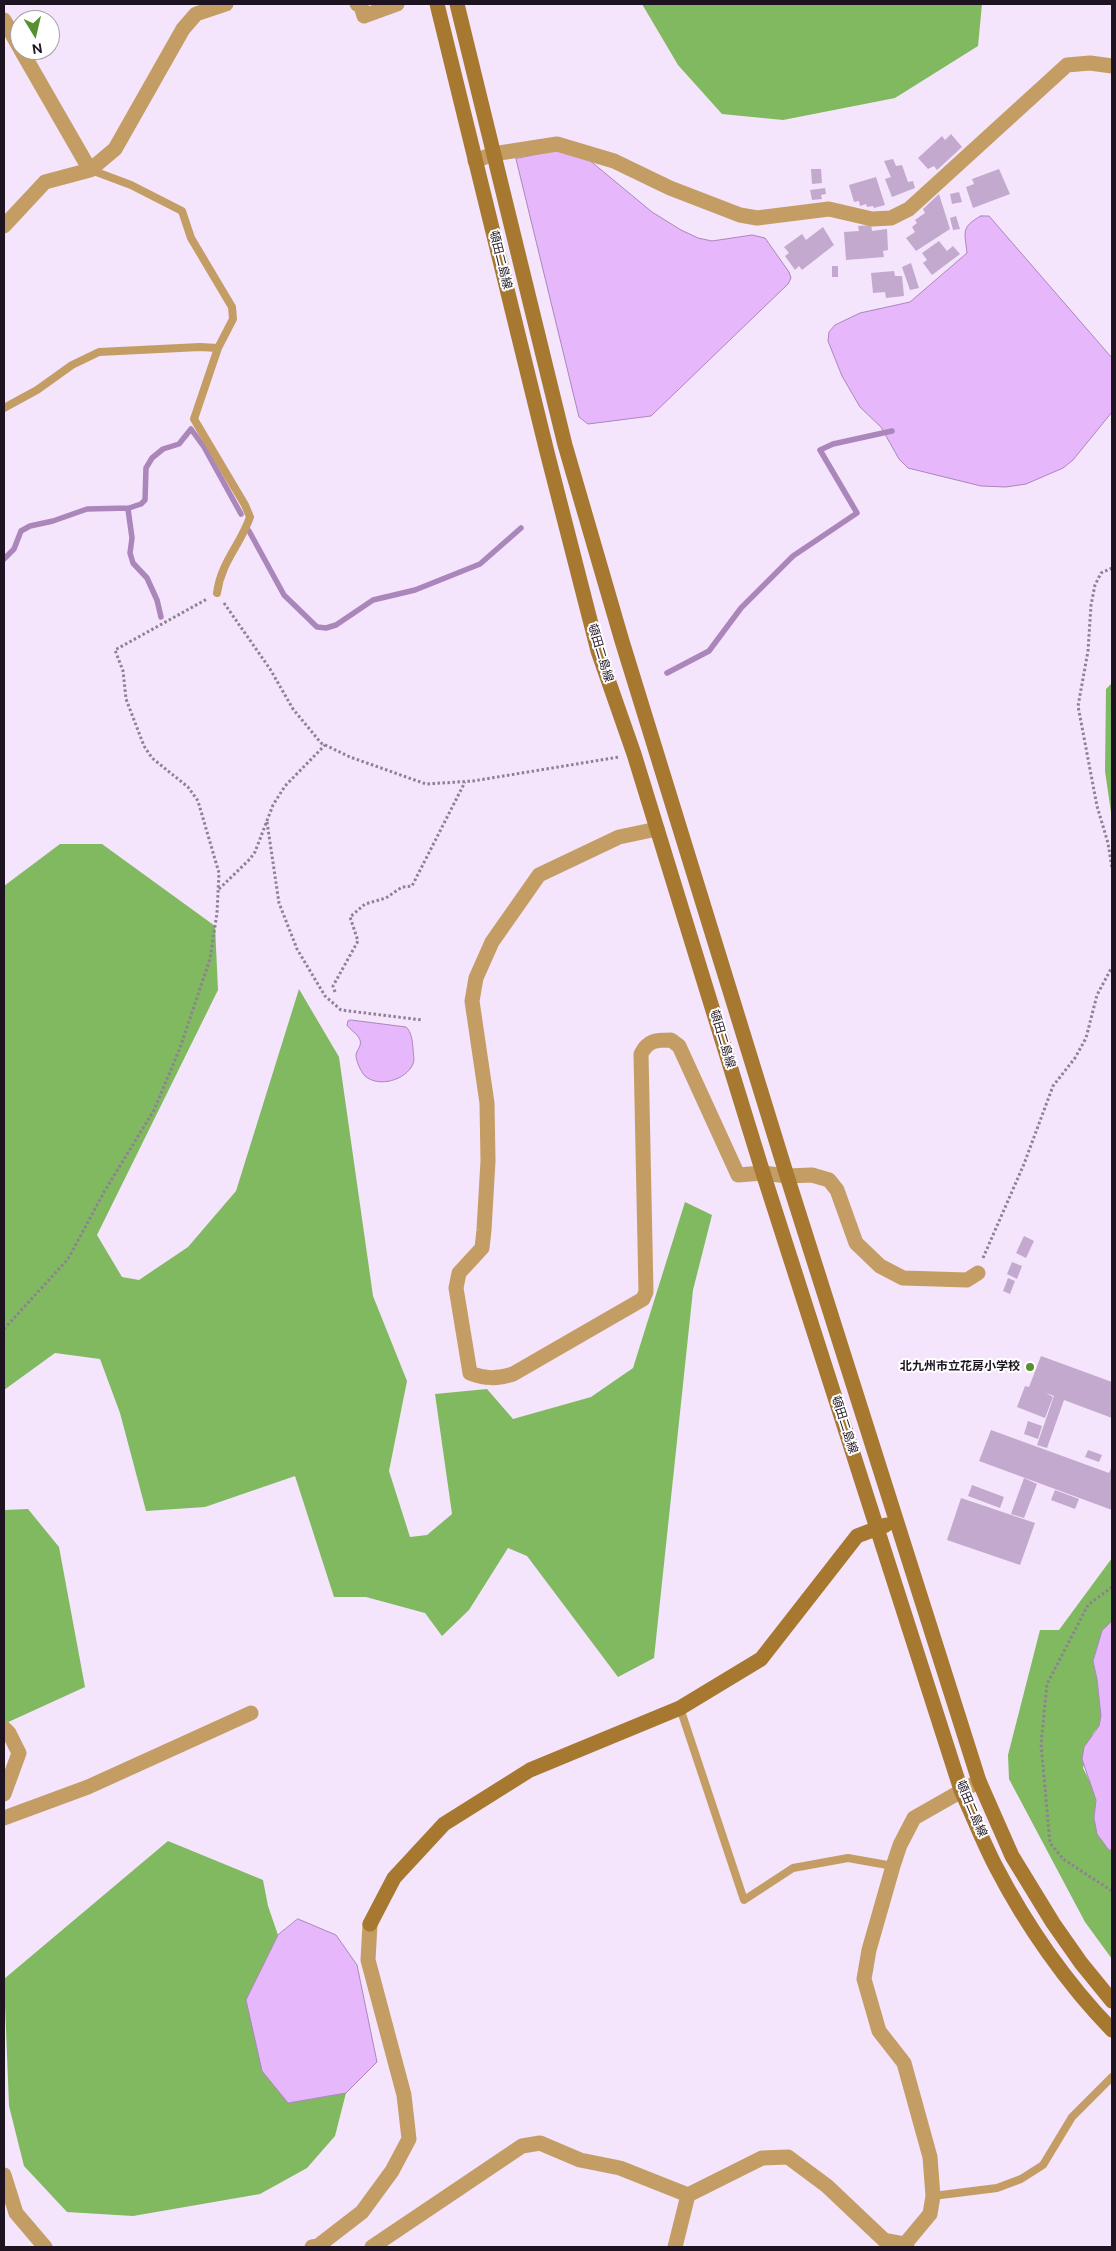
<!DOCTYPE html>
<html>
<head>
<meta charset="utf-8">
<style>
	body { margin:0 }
	#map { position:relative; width:1116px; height:2251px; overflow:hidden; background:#f4e4fc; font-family:"DM Sans",sans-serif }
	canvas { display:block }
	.frame { position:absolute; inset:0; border:5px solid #1d1321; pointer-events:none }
	.north { position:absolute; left:10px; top:10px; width:50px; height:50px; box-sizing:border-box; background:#fff; border:1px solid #a5a1a6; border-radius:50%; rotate:171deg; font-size:14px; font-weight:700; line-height:20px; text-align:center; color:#1d1321 }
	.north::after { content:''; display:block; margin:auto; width:18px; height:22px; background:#56912f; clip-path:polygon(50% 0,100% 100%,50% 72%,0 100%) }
</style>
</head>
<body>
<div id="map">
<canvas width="1116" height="2251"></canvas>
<div class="frame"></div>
<div class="north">N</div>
</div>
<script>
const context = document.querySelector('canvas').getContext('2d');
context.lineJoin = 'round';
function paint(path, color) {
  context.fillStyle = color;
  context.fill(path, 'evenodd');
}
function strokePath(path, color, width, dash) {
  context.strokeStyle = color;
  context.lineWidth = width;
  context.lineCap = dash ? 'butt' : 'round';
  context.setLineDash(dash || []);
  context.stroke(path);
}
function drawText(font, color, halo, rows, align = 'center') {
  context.font = font + ' "DM Sans","Noto Sans JP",sans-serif';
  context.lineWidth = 4;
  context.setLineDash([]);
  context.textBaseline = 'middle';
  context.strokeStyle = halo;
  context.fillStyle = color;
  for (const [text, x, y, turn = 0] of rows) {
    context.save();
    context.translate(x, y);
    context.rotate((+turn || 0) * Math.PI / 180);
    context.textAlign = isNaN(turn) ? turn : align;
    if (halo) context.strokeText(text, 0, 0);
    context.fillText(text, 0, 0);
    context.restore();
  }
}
const forest = new Path2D(`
	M642 4H982L978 46 895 98 783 120 722 114 678 65Z
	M1112 683V819L1105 771 1106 689Z
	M60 844H102L215 926 218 990 97 1235 122 1277 139 1280 188 1247 236 1191 299 989 339 1057 373 1296 407 1381 389 1471 410 1537 427 1535 452 1514 435 1394 487 1389 513 1419 591 1397 633 1368 685 1202 712 1215 693 1290 654 1658 618 1677 527 1556 508 1548 469 1610 442 1636 425 1613 366 1597H334L295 1476 205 1507 146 1511 120 1413 100 1359 55 1353 4 1390V886Z
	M28 1509 59 1547 85 1687 4 1724V1510Z
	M1112 1558V1621L1102 1631 1093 1661 1097 1679 1101 1716 1099 1726 1093 1733 1083 1768 1092 1786 1096 1800 1094 1818 1108 1849 1112 1851V1959L1085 1922 1009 1779 1008 1755 1040 1630H1059Z
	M168 1841 263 1880 268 1906 278 1935 246 2000 288 2103 346 2093 335 2136 307 2168 260 2194 133 2216 67 2212 24 2166 9 2106 4 1979Z`);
const water = new Path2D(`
	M558 150 588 159 652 212 681 230 698 238 712 241 752 235 765 238 789 272 791 278 788 284 651 416 588 424 579 417 516 159Z
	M981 216H989L1112 358V412L1073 460 1063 468 1026 484 1006 487 981 486 908 468 899 459 881 427 860 407 842 376 828 341 829 332 835 325 860 313 910 302 967 253C965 233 960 227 981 216Z
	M351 1020 406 1027C412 1033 412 1040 413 1048 413 1054 415 1059 413 1064 406 1080 379 1088 365 1076 361 1072 356 1061 356 1055 357 1049 362 1046 360 1040 358 1034 350 1030 347 1025L348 1021Z
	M1112 1621V1851L1108 1849 1097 1834 1094 1818 1096 1800 1082 1759 1084 1747 1099 1726 1101 1716 1097 1679 1093 1661 1102 1631Z
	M298 1919 336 1935 357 1965 377 2062 346 2093 288 2103 262 2071 246 2000 278 1935Z`);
const stream = new Path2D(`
	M128 509 132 538 130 553 133 563 147 578 157 600 161 617
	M249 531 284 595 317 627 326 628 336 625 373 600 415 590 480 564 521 528
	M4 559 14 549 21 531 30 526 53 521 87 509 129 508 141 504 145 500 146 468 152 458 163 449 179 444 191 429 204 447 241 514
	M667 673 709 651 741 608 793 556 857 513 820 450 833 444 892 431`);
const building = new Path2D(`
	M951 134 962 147 937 170 934 166 928 169 918 158 942 136 945 140Z
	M893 159 896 166 902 165 908 182 913 181 915 188 892 197 885 179 891 177 884 161Z
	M811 169H821L822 183 812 184Z
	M999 169 1010 194 973 208 966 187 974 184 972 179Z
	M876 177 885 205 874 208 873 206 867 207 866 204 860 206 859 201 854 202 849 185Z
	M825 188 826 194 821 195 822 199 812 200 810 190Z
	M959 192 962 202 952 204 950 194Z
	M939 194 950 229 916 251 906 238 915 232 912 227 917 223 915 220 925 213 923 209Z
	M956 216 960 229 953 230 950 218Z
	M871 225 872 231 887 229 888 250 883 251 884 257 846 260 844 232 859 231 858 226Z
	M823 227 834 245 802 270 799 266 795 270 785 256 789 253 784 247 802 234 806 240Z
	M939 241 947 251 953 246 960 254 932 275 923 263 927 260 922 253Z
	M911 263 919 288 910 290 902 267Z
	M832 266H838V277H832Z
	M894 271 895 276H902L904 296 886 298 885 292 873 293 871 273Z
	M1024 1236 1034 1241 1026 1258 1016 1253Z
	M1012 1262 1022 1266 1017 1279 1007 1274Z
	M1008 1278 1015 1281 1010 1294 1003 1291Z
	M1041 1356 1112 1382V1418L1064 1400 1047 1448 1037 1445 1054 1396 1046 1393 1053 1397 1045 1418 1017 1407 1025 1386 1029 1387Z
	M1028 1421 1042 1426 1038 1439 1024 1434Z
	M991 1430 1109 1473 1112 1466V1510L979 1461Z
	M1088 1450 1102 1455 1099 1462 1085 1457Z
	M1024 1478 1037 1484 1024 1518 1011 1514Z
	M972 1485 1004 1497 1000 1508 968 1496Z
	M1055 1490 1079 1499 1075 1509 1051 1500Z
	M961 1498 1035 1523 1020 1565 947 1540Z`);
const path = new Path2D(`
	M1112 568 1101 573 1095 585 1091 605 1088 651 1078 706 1097 806 1108 843 1112 868
	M224 603 270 669 293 709 321 743 350 757 426 784 473 781 619 757
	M267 822 279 903 297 949 325 996 341 1010 422 1020
	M219 889 250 859 255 852 273 805 285 786 325 745
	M335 992 333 986 358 941 350 917 365 904 386 898 402 887 412 886 465 782
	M983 1258 1024 1164 1053 1086 1075 1058 1086 1038 1097 995 1112 967
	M4 1329 68 1259 104 1192 154 1110 180 1048 210 959 217 913 219 873 198 801 188 787 152 758 144 746 126 699 123 671 115 650 207 599
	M1112 1587 1088 1605 1047 1684 1041 1744 1050 1843 1063 1859 1112 1891`);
const lane = new Path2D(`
	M91 170 131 185 182 211 191 238 232 307 233 319 218 348 194 419 245 505 250 517C240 546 221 562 217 593
	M4 408 37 390 72 365 99 352 200 347 218 348
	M680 1708 744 1900 793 1868 848 1858 893 1866
	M933 2196 997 2188 1021 2179 1043 2165 1072 2117 1112 2077`);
const street = new Path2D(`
	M357 4 361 6 364 16 397 4
	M4 20 20 48
	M21 50 90 170
	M475 161 493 154 557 144 614 161 670 188 740 215 757 218 829 209 872 219 891 218 909 209 1067 65 1090 63 1112 66
	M4 226 45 182 90 170 115 149 183 29 196 14 226 4
	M657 829 619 837 539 875 492 942 476 978 472 1001 487 1103 488 1161 484 1230 482 1248 459 1273 456 1288 470 1373C485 1379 497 1379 513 1374L643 1299 646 1292 641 1054C648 1040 656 1040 671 1040L679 1046 738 1175 763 1173 787 1176 812 1175 829 1180 837 1190 856 1243 880 1266 903 1278 967 1280 978 1273
	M4 1728 9 1733 19 1753 4 1794
	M4 1818 88 1787 251 1713
	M4 2175 16 2213 45 2247
	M905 2244 930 2214 933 2196 930 2157 904 2063 879 2031 864 1979 869 1950 893 1866 900 1845 914 1818 979 1781
	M312 2247 318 2246 362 2212 392 2171 409 2139 404 2095 368 1960 370 1924
	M372 2247 522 2146 540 2143 580 2160 620 2168 688 2195 762 2158 788 2157 827 2186 884 2240 905 2244 907 2247
	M675 2247 688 2195`);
const secondary = new Path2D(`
	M437 4 547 452 598 651 634 754 763 1173 961 1790C973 1816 983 1842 996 1867 1026 1925 1067 1984 1112 2030
	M457 4 565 445 622 641 787 1176 979 1781 1012 1856 1053 1923 1081 1963 1112 2001
	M370 1924 394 1878 444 1824 530 1770 680 1708 761 1659 857 1536 886 1525`);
const markers = [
	[1030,1367,5,"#56912f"]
];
const streetNames = [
	["頓田二島線",500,260,76],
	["頓田二島線",600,653,73],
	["頓田二島線",722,1039,73],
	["頓田二島線",844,1425,72],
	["頓田二島線",971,1809,67]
];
const poiNames = [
	["北九州市立花房小学校",1020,1367]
];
paint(forest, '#80b960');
paint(water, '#e7b7fc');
strokePath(water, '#aa86ba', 1);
strokePath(stream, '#aa86ba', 5.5);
paint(building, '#c3a9ce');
strokePath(path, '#8e8194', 3, [2.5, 2.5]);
strokePath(lane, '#c49d64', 8);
strokePath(street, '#c49d64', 15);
strokePath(secondary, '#a7782f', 15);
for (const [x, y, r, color] of markers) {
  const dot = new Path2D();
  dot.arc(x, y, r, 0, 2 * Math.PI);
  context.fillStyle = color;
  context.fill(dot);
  strokePath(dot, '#fff', 2);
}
drawText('12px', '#1d1321', '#fff', streetNames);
drawText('bold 12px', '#1d1321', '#fff', poiNames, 'right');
</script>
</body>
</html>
